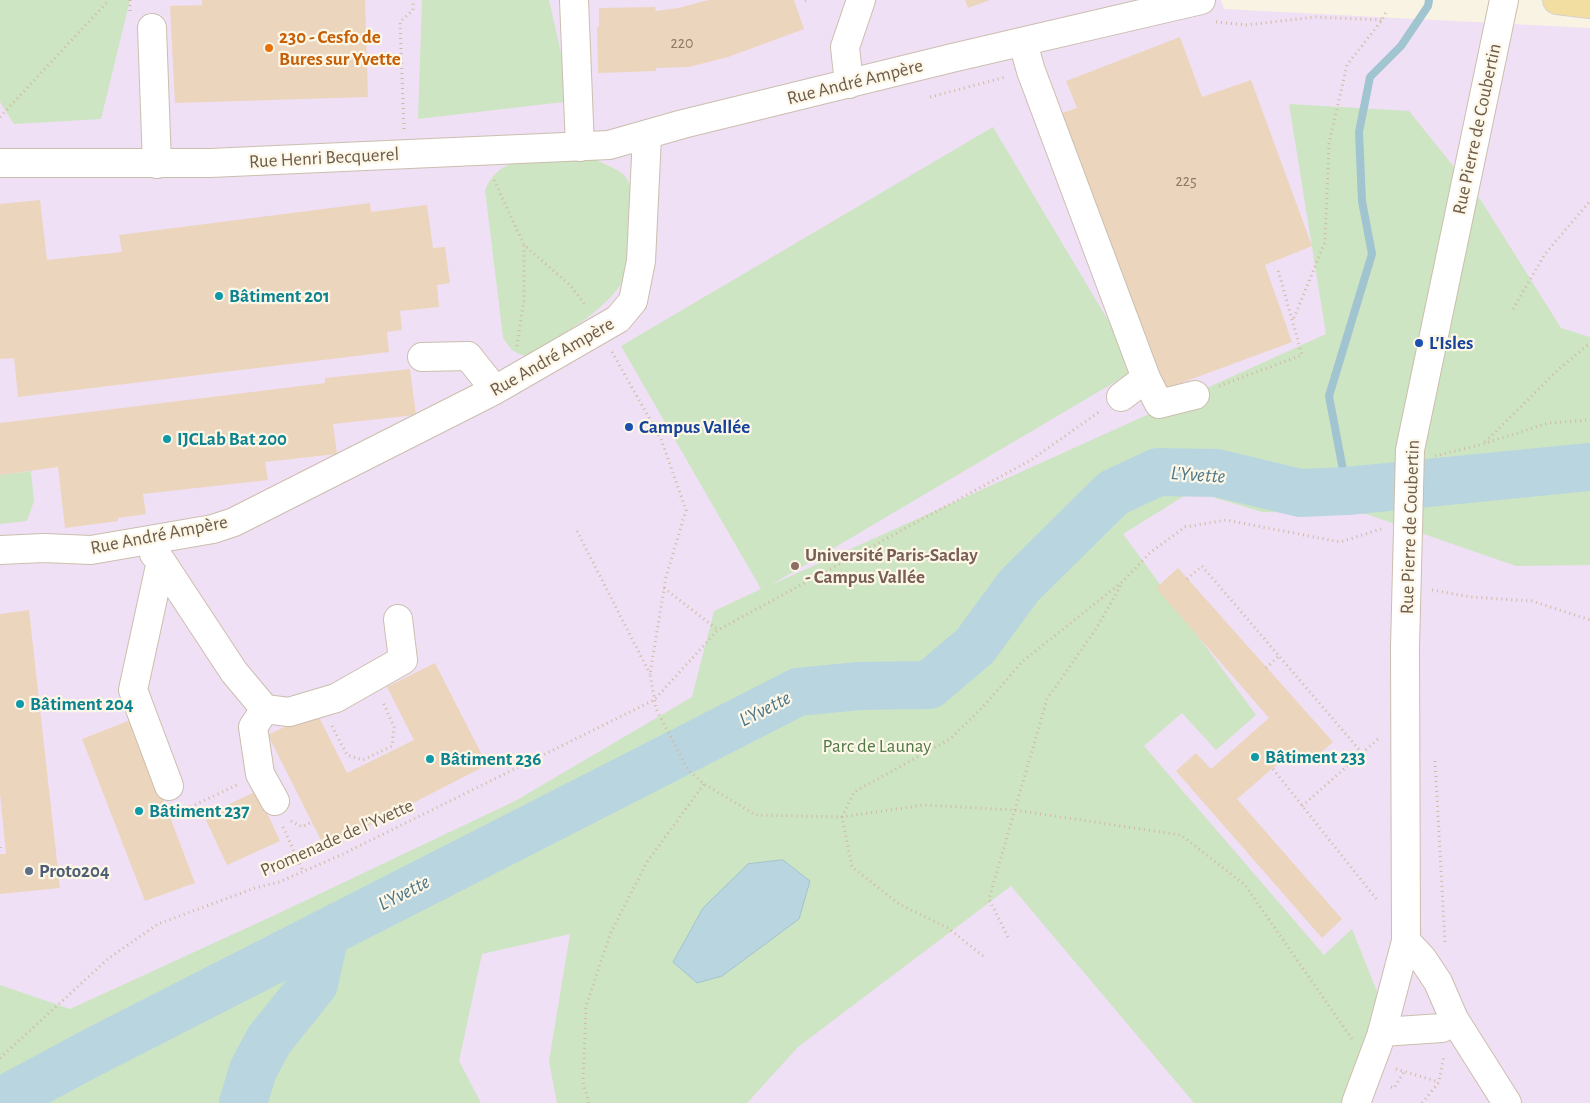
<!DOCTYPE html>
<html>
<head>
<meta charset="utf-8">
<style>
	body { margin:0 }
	canvas { display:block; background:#f9f3e3 }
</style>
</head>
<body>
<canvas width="1590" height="1103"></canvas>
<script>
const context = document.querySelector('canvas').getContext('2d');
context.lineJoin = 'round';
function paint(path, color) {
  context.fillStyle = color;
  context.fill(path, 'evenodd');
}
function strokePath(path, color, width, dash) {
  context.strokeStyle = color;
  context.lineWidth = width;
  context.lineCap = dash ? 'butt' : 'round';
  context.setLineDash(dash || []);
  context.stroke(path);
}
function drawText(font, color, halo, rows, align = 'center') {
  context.font = font + ' "Alegreya Sans",sans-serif';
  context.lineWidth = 4.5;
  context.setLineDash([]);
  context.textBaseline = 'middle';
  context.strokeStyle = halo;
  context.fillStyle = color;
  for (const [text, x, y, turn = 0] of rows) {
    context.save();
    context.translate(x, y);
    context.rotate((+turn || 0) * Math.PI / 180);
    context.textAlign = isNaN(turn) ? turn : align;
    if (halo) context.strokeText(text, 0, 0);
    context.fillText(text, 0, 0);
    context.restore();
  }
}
const education = new Path2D(`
	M0 0H1221L1224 9 1590 28V1103H0Z`);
const green = new Path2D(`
	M0 0H130L101 119 14 124 0 102Z
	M422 0H549L572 101 418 119Z
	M1289 104 1409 111 1482 202 1561 328 1590 337V565L1516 566 1366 514 1262 512 1192 491 1123 534 1256 715 1216 750 1182 713 1144 746 1324 955 1352 929 1380 999 1344 1103H1194L1011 886 798 1047 747 1103H557L549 1061 570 934 482 954 459 1061 481 1103H0V985L70 1009 275 915 515 801 692 697 714 611 761 589 621 346 993 127 1137 369 771 585 1326 334Z
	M596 160C633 176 632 178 630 217 629 232 631 257 627 271 615 308 558 336 527 356 514 354 509 348 503 337L485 190C491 176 499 168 513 163Z
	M31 471 34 501 27 521 0 524V475Z`);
const water = new Path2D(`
	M783 860 810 881 799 919 722 976 697 983 673 962 703 908 748 864Z`);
const stream = new Path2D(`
	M1347 491 1329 396 1372 254 1362 201 1359 132 1370 77 1401 46 1428 6 1429 0`);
const river = new Path2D(`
	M0 1102 93 1052 798 692 859 686 929 685 975 646 1019 586 1113 493 1158 472 1217 473 1300 493 1347 491 1590 467
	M243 1103 253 1070 269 1040 314 984 325 935`);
const building = new Path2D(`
	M202 0H365L368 97 175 103 170 6 202 5Z
	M709 0H794L804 29 728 57 689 67 656 68V71L598 73 597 27H599V8L655 7 656 11 678 8Z
	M965 0H990L968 8Z
	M1180 37 1202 97 1251 80 1312 246 1265 265 1292 342 1162 390 1059 114 1077 108 1066 81Z
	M40 200 47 260 122 252 119 235 370 203 371 212 427 205 433 248 445 247 450 283 437 285 439 307 400 311 402 330 387 332 389 352 18 397 14 358 0 359V204Z
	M410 369 416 415 333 424 337 454 265 462 268 480 143 494 146 514 118 518V521L65 528 58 467 0 475V423L325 383V378Z
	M1178 568 1333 742 1310 762 1296 748 1237 799 1342 919 1322 938 1176 771 1196 753 1211 769 1269 718 1156 588Z
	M29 610 60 888 0 894V854H6L0 794V614Z
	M435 663 487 765 325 848 268 735 316 711 347 773 414 740 387 687Z
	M133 719 195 883 145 901 82 739Z
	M257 791 280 841 227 865 204 816Z`);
const path = new Path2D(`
	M130 0V12
	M805 1 807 0
	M1216 22 1247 25 1315 17 1382 20
	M930 97 1006 77
	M0 117 109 0
	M404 129 400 22 413 10V0
	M494 180 524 245 570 285 586 306
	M1513 309 1545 254 1590 201
	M1294 318 1325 242 1329 143 1347 65 1382 20 1387 10
	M517 346 524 299V245
	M612 352 661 439 686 510 666 577 650 674 656 709 688 770 704 784 756 815 842 817 924 805 1014 810 1181 835 1245 885 1352 1039
	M1219 386 1302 355 1278 270
	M1485 442 1560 368 1590 343
	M1435 456 1483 444 1548 423 1590 420
	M577 531 650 674
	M1187 579 1202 566 1362 753
	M664 588 718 630
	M1432 590 1471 597 1532 601 1590 620
	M1266 668 1279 656
	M332 726 347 755 363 760 392 746 394 727 383 702
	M1435 761 1445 942
	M1273 769 1378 901
	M1302 806 1378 739
	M186 809 237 785
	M291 821 302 827 312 822
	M283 827 303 871
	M0 847V850
	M1008 937 989 899 1047 699 1096 629 1121 585
	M983 956 948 928 899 904 852 867 842 817 854 792 950 739 979 711 1023 661 1122 582 1151 552 1185 527 1226 520 1340 542 1381 529
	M0 1058 109 958 158 924 255 888 279 882 343 854 654 700 718 630 1031 460 1099 412
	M1396 1069 1439 1082
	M1391 1087 1394 1088 1404 1072
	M589 1103 583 1082 586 1006 611 932 647 862 704 784
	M1422 1103 1439 1082 1444 1055`);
const minor = new Path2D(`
	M574 0 580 147
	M152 28 157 164
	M1023 43 1031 71 1146 378
	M849 84 845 47 861 0
	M0 163H210L609 145 683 124 952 58 1201 0
	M422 357 468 356 495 390
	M1121 397 1146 378 1159 404 1195 395
	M0 550 44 548 91 550 213 529 234 522 495 390 618 319 633 301 641 261 647 136
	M154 554 161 561 234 672 265 709
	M161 561 133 690 169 786
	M275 801 260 774 253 727 265 709 289 712 336 698 403 660 398 619
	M1406 941 1422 958 1438 982 1454 1019 1507 1103
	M1382 1032 1442 1028 1454 1019
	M1356 1103 1381 1036 1406 941 1405 647 1410 450 1504 0`);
const major = new Path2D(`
	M1557 0 1590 4`);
const markers = [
	[269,48,5,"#e8710a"],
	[219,296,5,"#0f9aa8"],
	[1419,343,5,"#1a4fb4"],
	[629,427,5,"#1a4fb4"],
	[167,439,5,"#0f9aa8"],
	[795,566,5,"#8d6e63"],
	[20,704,5,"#0f9aa8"],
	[1255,757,5,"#0f9aa8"],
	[430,759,5,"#0f9aa8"],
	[139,811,5,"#0f9aa8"],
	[29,871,5,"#5c6f8a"]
];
const numberNames = [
	["220",682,43],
	["225",1186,181]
];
const foodNames = [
	["230 - Cesfo de",279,37],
	["Bures sur Yvette",279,59]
];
const streetNames = [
	["Rue André Ampère",855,82,-14],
	["Rue Pierre de Coubertin",1477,129,-78],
	["Rue Henri Becquerel",324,158,-3],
	["Rue André Ampère",552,357,-30],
	["Rue Pierre de Coubertin",1410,527,-88],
	["Rue André Ampère",159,535,-11],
	["Promenade de l'Yvette",337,838,-24]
];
const cultureNames = [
	["Bâtiment 201",229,296],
	["IJCLab Bat 200",177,439],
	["Bâtiment 204",30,704],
	["Bâtiment 233",1265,757],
	["Bâtiment 236",440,759],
	["Bâtiment 237",149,811]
];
const transitNames = [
	["L'Isles",1429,343],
	["Campus Vallée",639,427]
];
const educationNames = [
	["Université Paris-Saclay",805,555],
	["- Campus Vallée",805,577]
];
const parkNames = [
	["Parc de Launay",877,746]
];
const serviceNames = [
	["Proto204",39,871]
];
const waterNames = [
	["L'Yvette",1198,475,4],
	["L'Yvette",765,709,-27],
	["L'Yvette",404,893,-27]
];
paint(education, '#f0e0f5');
paint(green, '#cde5c3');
paint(water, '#b9d6e0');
strokePath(water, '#a1c4d1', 1);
strokePath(stream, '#a1c4d1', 8);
strokePath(river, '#b9d6e0', 48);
paint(building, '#ecd5bd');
strokePath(minor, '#cbbead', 30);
strokePath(major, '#d6d1cd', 30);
strokePath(path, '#d0b9a1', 3, [1, 4]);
strokePath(minor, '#fff', 28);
strokePath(major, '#f2dea1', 28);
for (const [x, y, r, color] of markers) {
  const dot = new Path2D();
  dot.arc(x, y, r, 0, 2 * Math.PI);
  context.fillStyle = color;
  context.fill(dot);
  strokePath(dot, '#fdf7e8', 2);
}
drawText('16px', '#8e7a68', null, numberNames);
drawText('bold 19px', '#c56008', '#fdf7e8', foodNames, 'left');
drawText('19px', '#6e5c4c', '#fdf7e8', streetNames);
drawText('bold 19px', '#0d838f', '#fdf7e8', cultureNames, 'left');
drawText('bold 19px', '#164399', '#fdf7e8', transitNames, 'left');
drawText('bold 19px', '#785e54', '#fdf7e8', educationNames, 'left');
drawText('19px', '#517948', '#fdf7e8', parkNames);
drawText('bold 19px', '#4e5e75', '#fdf7e8', serviceNames, 'left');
drawText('italic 20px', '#4c7586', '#fdf7e8', waterNames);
</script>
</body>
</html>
